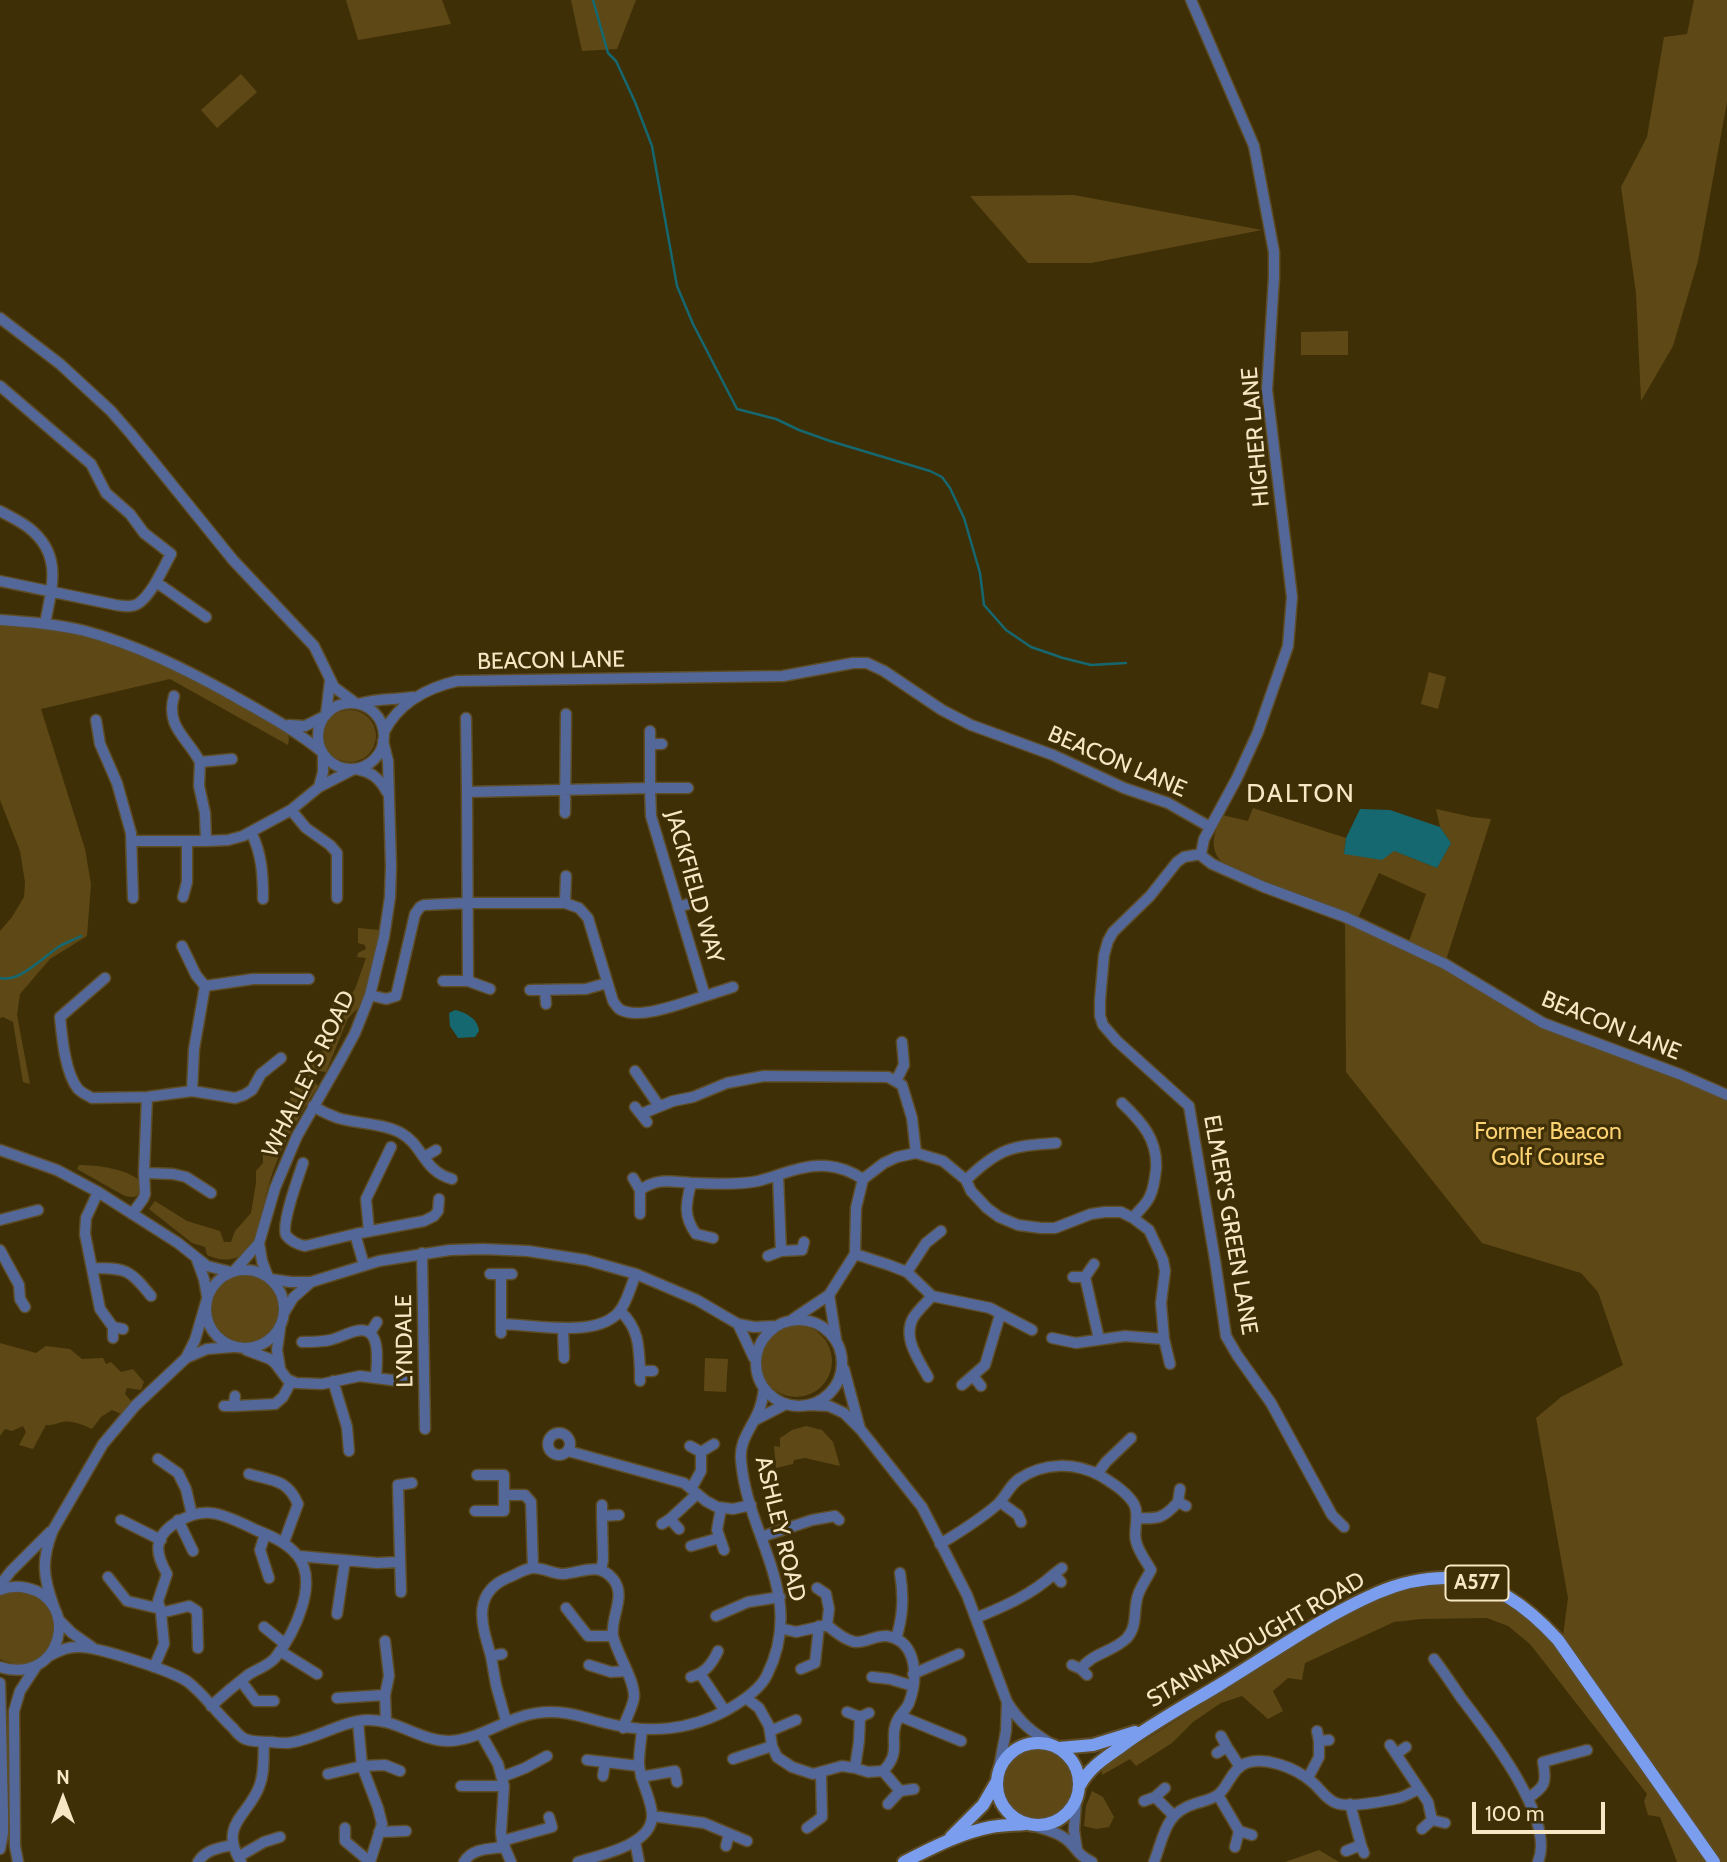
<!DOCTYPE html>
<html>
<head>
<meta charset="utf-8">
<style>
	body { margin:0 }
	#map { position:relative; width:1727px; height:1862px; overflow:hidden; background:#3f2f07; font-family:Cabin,sans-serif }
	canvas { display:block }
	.north { position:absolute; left:28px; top:1764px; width:70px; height:70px; -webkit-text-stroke:5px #3f2f07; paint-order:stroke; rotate:0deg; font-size:19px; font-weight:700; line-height:28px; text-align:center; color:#f8e7c4 }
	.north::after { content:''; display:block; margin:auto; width:24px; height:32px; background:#f8e7c4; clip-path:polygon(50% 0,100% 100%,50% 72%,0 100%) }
	.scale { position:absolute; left:1472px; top:1802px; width:133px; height:32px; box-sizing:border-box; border:4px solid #f8e7c4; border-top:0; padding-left:9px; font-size:21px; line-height:24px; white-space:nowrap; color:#f8e7c4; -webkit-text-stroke:5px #3f2f07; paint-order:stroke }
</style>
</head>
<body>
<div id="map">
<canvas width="1727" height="1862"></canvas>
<div class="north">N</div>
<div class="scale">100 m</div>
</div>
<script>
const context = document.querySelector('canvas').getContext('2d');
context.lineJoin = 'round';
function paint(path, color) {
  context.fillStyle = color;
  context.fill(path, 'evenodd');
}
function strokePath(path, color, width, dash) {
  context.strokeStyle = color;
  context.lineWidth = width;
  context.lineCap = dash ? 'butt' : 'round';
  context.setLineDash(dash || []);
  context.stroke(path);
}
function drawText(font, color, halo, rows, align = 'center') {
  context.font = font + ' Cabin,sans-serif';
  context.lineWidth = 6;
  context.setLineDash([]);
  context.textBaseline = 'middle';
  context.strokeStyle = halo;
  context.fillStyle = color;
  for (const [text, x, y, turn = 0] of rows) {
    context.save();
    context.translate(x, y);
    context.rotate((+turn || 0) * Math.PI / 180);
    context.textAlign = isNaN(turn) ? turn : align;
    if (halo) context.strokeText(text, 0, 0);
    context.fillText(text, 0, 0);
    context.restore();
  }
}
const green = new Path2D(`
	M346 0H442L451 24 358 40Z
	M571 0H636L617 49 582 51Z
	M1694 0H1727V102L1698 261 1673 346 1641 401 1636 293 1621 187 1647 137 1664 37 1687 34Z
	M241 74 257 92 217 128 201 110Z
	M1074 195 1262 230 1091 263H1028L970 196Z
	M1348 331V355H1301V332Z
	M0 623C28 626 57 629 85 635 155 652 220 693 284 726L289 738 288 745 170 679 41 709 85 849 91 884 87 936 50 959 20 994 17 1015 30 1084 23 1082 13 1022 3 1017 0 1018V931L12 917 24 897 25 882 20 851 0 800Z
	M1429 672 1446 677 1438 709 1421 704Z
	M324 736a26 26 0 1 1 52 0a26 26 0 1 1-52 0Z
	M1253 808 1346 838 1344 853 1394 851 1437 868 1451 843 1440 827 1436 809 1472 817 1491 819 1446 960 1409 941 1426 894 1379 873 1358 918 1316 903 1221 861C1208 847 1215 831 1222 815L1248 821Z
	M1345 917 1445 964 1543 1023 1727 1095V1862H1720L1629 1728 1563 1636 1568 1598 1536 1418 1561 1397 1623 1365 1598 1292 1581 1273 1482 1243 1346 1072Z
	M358 928 380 930 372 968 363 996 358 1008 348 1018 326 1072 319 1071 314 1074 313 1079 318 1086C299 1116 279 1149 269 1184 263 1203 261 1229 250 1246 240 1262 222 1262 207 1255L205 1247 192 1243 149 1209 155 1201 187 1221 220 1231 224 1242H231L235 1231 251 1213 256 1183V1171L263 1163V1152L274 1140 295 1087 301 1088 309 1078 306 1068C327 1050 331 1039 340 1014L331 1007 337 1000 345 1003 355 989 366 958 357 957 358 953 366 949 365 945 358 943Z
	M79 1165C97 1165 130 1169 142 1183 139 1196 137 1200 123 1195L77 1169Z
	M212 1309a33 33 0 1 1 66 0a33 33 0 1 1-66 0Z
	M760 1361a36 36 0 1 1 72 0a36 36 0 1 1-72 0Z
	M0 1343 36 1353 46 1346 70 1349 82 1359 103 1358 106 1364 111 1362 121 1372 133 1369 144 1382 141 1390 127 1388 125 1394 131 1401 121 1414 112 1410 101 1417 92 1429C83 1425 72 1420 63 1422 56 1423 53 1426 46 1425L33 1449 19 1445 26 1432 23 1426 12 1431 5 1429 0 1436Z
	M705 1358 728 1359 726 1392 704 1391Z
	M806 1426 822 1430 833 1442 840 1466 805 1458 794 1460 793 1464 776 1468 774 1446 780 1447V1438L792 1430Z
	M1427 1583H1453L1502 1594 1545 1629 1712 1862H1677L1660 1817 1648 1815 1644 1801 1647 1794 1530 1644 1508 1626 1487 1618 1421 1619 1394 1622 1305 1663 1302 1680 1288 1678 1273 1691 1283 1711 1268 1719 1242 1696 1221 1703 1193 1722 1172 1743 1136 1766 1130 1759 1102 1775 1101 1768 1293 1646 1364 1604 1399 1589Z
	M13 1591C79 1590 58 1687 0 1659V1596Z
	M1002 1784a37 37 0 1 1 74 0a37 37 0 1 1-74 0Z
	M1092 1791 1103 1797 1114 1817 1109 1827 1096 1829 1084 1826 1086 1806Z
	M1319 1850 1339 1862H1285Z`);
const water = new Path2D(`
	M1360 809 1390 810 1440 827 1451 843 1437 868 1394 851 1382 860 1344 854 1346 838Z
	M455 1010C467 1013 478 1019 479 1031L475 1037 458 1038 450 1026 449 1013Z`);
const stream = new Path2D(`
	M593 0 608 53 616 61 635 102 652 146 677 286 693 324 737 409 776 419 799 430 830 441 930 471 942 477 950 488 964 518 980 573 984 605 1006 630 1031 647 1063 658 1091 665 1126 663
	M0 978C20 983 44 956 60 946 67 942 74 940 81 936`);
const minor = new Path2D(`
	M1191 0 1254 146 1274 252V277L1267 390 1292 597 1288 646 1258 732 1237 778 1204 839 1201 854 1203 857 1212 864 1264 887 1345 917 1445 964 1543 1023 1679 1074 1727 1095
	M0 318 60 364 111 411 131 434 233 560 314 646 334 687 354 702
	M0 386 91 464 106 493 130 514 144 533 171 554C163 568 152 594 139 603 132 608 123 606 116 605L0 581
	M0 511C9 516 20 521 29 528 63 555 52 586 45 624
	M156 582 206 617
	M0 620C28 622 57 624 85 631 137 645 185 669 232 695 263 713 294 729 322 752
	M174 696C165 727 188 738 200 762L199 786 205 813 206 841
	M318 736a33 33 0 1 1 66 0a33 33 0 1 1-66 0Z
	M359 704C377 698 395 700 413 697
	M326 714 330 681
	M466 718 467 792
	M96 720 100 744 117 783 131 833 133 898
	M289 725 305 726 323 717
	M650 731V788H688
	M384 732C398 704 426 688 457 681L783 676 853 663H867L884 671 942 710 971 725 1053 755 1124 788 1168 803 1210 827
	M650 744H662
	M200 762 232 759
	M356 769C372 772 379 778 387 792
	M319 787 323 772V754
	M291 810 306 828 330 845 337 853V898
	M565 813 566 714
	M251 832C262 854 263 875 263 899
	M132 841H206L228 840 243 836 291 810 319 787 354 769
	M1201 854 1184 857 1177 862 1150 896 1113 932 1108 941 1104 955 1100 1000V1016L1103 1025 1117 1041 1189 1106 1215 1260 1226 1336 1237 1355 1271 1403 1332 1515 1344 1527
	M183 897 187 882V841
	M565 903 566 876
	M678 907 692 903
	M182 946 196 975 205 986
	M105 978 60 1017C62 1037 65 1073 78 1089 82 1093 87 1095 92 1098L147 1097 192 1091 235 1098 244 1095 252 1090 261 1074 281 1058
	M443 981H468L490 989
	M530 990 586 989 607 983
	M545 990 546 1004
	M370 995 386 999 396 996 415 914 420 907 424 905 468 903H565L579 908 588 918 613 1001C616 1005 617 1008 621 1010 641 1020 685 1002 705 996L651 816 650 788 467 792 468 981
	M705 996 733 987
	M635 1071 659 1106
	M896 1081 904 1065 902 1042
	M192 1091 194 1049 205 986 253 979H309
	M1122 1103C1142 1122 1158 1140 1156 1169 1155 1178 1154 1188 1150 1196 1147 1204 1138 1211 1133 1218
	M313 1106C321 1111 329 1115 338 1118 358 1124 382 1123 401 1133 423 1145 423 1171 452 1179
	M635 1107 647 1122
	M641 1114 673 1101 693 1097 727 1083 764 1076 888 1077 902 1085 912 1118 916 1153
	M0 1150 57 1170 98 1192 178 1243 207 1266 231 1272
	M424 1157 436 1150
	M303 1163C299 1175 281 1224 286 1235 290 1241 299 1245 305 1246L355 1234
	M144 1173 173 1174 186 1177 211 1193
	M778 1175 781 1251
	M633 1178 640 1190V1214
	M966 1180C999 1148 1011 1146 1056 1143
	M691 1183C686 1204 683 1216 696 1234L713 1238
	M640 1190C659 1177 671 1182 692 1183 712 1184 739 1185 758 1181 781 1175 803 1164 827 1166 841 1167 852 1172 863 1179
	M98 1192 86 1218 85 1234 100 1309 113 1327
	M132 1214 143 1199 145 1194 144 1173 147 1097
	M0 1220 38 1210
	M369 1231 366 1199 391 1147
	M259 1243 262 1261 268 1277
	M0 1250 19 1285 20 1299 25 1307
	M422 1253 425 1429
	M855 1254 889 1265 907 1272 932 1296 990 1308 1032 1330
	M768 1256 781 1251 802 1250 804 1242
	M197 1260 204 1279 207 1296
	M364 1265 355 1234 424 1221 434 1216 438 1211 439 1199
	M93 1268C127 1268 130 1270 151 1296
	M206 1309a39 39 0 1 1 78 0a39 39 0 1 1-78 0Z
	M234 1271 259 1243 275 1188 297 1136 341 1059 355 1033 370 995 384 937 390 897 391 866 388 761 383 741
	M907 1272 926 1243 941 1231
	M490 1274H512
	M501 1274V1333
	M1073 1277H1085L1094 1264
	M1085 1277 1099 1339
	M270 1279 291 1282H311L379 1261 450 1250 483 1249 528 1251 586 1260 636 1274 697 1300 738 1324 754 1327 776 1326
	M829 1295 836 1339
	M620 1311C639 1328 639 1347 640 1371
	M284 1313 293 1298 311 1282
	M793 1319 829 1295 855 1254 856 1208 863 1179 884 1163 897 1157 916 1153 943 1161 966 1180 971 1191 987 1208 999 1217 1018 1225 1041 1228H1055L1091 1214 1105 1212H1121L1133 1218 1149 1230 1163 1260 1165 1271 1161 1303 1164 1339
	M756 1363a43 43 0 1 1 86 0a43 43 0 1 1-86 0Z
	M501 1324C532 1324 601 1340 621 1309 628 1299 631 1285 636 1274
	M738 1324 754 1358
	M563 1328 564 1358
	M370 1333 377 1322
	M113 1338V1327L123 1329
	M1052 1338 1076 1343 1125 1336 1164 1339 1170 1364
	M302 1342C311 1342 321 1342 330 1340 339 1338 347 1333 356 1331 382 1325 377 1361 376 1377
	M246 1350 270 1359 275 1363 287 1379 296 1383 322 1384 360 1376 407 1382
	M186 1358 207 1349 233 1347
	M280 1368 277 1350 280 1329
	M844 1369 860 1429
	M973 1376 981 1386
	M928 1377C919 1360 902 1338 913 1318 918 1310 926 1303 932 1296
	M333 1381 347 1427 349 1451
	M640 1381V1371H653
	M962 1385 985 1365 1000 1315
	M809 1405 829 1406 844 1413 861 1430 922 1507 967 1595 1007 1702C1020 1723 1032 1732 1053 1745
	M224 1406H234L235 1396
	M234 1406 275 1404 283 1397 291 1382
	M755 1420 786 1404
	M548 1444a11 11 0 1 1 22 0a11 11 0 1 1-22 0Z
	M690 1446 701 1452 714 1444
	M568 1451 684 1483 706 1501 717 1507 733 1509 751 1505
	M158 1459 178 1473 186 1489 192 1515
	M249 1474C273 1481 287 1479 298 1504L284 1542
	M1097 1474 1106 1462 1131 1438
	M691 1489 701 1471V1452
	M1180 1489 1178 1502 1186 1506
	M505 1495H525L531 1502 533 1568
	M1000 1502 1018 1515 1021 1522
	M602 1505V1516L619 1515
	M721 1508 717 1530 724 1550
	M475 1511H504V1475H477
	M1137 1518C1158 1519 1163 1519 1178 1502
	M670 1519 697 1494
	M121 1520 161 1540
	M178 1520 193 1551
	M662 1524 670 1519 679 1529
	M265 1534 260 1550 269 1578
	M761 1537 812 1520 835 1516 839 1520
	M940 1544C960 1532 981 1519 998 1504 1006 1496 1010 1485 1019 1479 1044 1462 1075 1462 1101 1476 1112 1483 1127 1492 1134 1504 1140 1516 1133 1529 1136 1541 1138 1551 1146 1561 1151 1570 1147 1578 1141 1586 1138 1595 1133 1609 1138 1626 1127 1638 1113 1652 1092 1653 1081 1669
	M691 1546 719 1538
	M299 1556 377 1563 400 1562
	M601 1570 603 1560 602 1516
	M108 1577 127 1601 161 1609
	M1061 1582 1054 1574 1062 1568
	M0 1585 11 1571 50 1532
	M817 1588 826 1594 829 1609 827 1625
	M0 1590C9 1586 18 1586 27 1588 81 1600 63 1686 0 1667
	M401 1592 398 1485 412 1483
	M54 1607C43 1577 41 1560 53 1530L103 1444 135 1406 186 1358 195 1340 207 1299
	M566 1608 588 1636H613
	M161 1613 189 1606 197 1611 198 1648
	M337 1614 345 1560
	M716 1616 748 1602 780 1597
	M976 1618C1005 1606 1031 1595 1054 1574
	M58 1619 72 1633 92 1647
	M264 1627 285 1644
	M896 1639C903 1616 904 1597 900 1573
	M385 1641 389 1676 385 1695 386 1722
	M280 1651 317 1674
	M502 1654 491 1656C481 1623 471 1591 512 1576 518 1573 525 1569 532 1568 542 1567 553 1574 563 1574 582 1573 598 1561 613 1579 627 1596 610 1617 613 1636 616 1652 635 1680 634 1697 633 1707 626 1718 623 1728
	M49 1656C59 1651 68 1646 80 1647 98 1647 173 1671 188 1682 205 1695 217 1714 233 1728 236 1732 241 1737 245 1739 253 1742 264 1742 272 1742 277 1743 283 1743 288 1743 315 1740 339 1722 366 1720 396 1718 421 1742 450 1741 482 1739 506 1717 537 1713 562 1709 583 1717 606 1723 649 1734 688 1731 727 1710 741 1702 760 1690 767 1675 807 1595 747 1537 741 1460 739 1440 752 1428 759 1410 762 1403 763 1396 764 1389
	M491 1656 496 1685 506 1721
	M1434 1659C1444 1672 1453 1686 1462 1699 1488 1733 1556 1819 1538 1862
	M589 1665 611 1672 627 1671
	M1072 1665 1081 1669 1087 1675
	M154 1667 164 1644 161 1613 158 1601 167 1574C162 1565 156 1553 159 1543 163 1525 193 1511 211 1513 224 1514 244 1524 256 1530 271 1536 286 1542 297 1555 320 1582 294 1634 275 1658 268 1666 257 1669 248 1675 235 1685 223 1695 211 1706
	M801 1669 815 1663 819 1626
	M913 1674 959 1654
	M701 1675 725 1711
	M691 1677C705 1673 712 1664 718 1651
	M872 1677 890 1679 913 1686
	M241 1681 256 1701H274
	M0 1683 3 1812V1833L0 1849
	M337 1698 385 1695
	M746 1698 759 1708 769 1726 772 1746 777 1757 792 1767 813 1774 842 1766 855 1768 868 1772 883 1771C903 1751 888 1739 897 1721 900 1714 906 1710 909 1703 918 1679 918 1641 887 1636 875 1635 866 1643 855 1642 845 1640 835 1632 827 1625L796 1632 780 1628
	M847 1712 860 1717 869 1713
	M900 1716 961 1741
	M358 1722 362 1766 378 1808 382 1824 370 1862
	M770 1731 796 1720
	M1317 1731 1319 1741 1329 1740
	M481 1734 498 1764 504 1786 501 1832 502 1841 511 1862
	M1390 1745 1396 1754 1406 1747
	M1227 1747 1240 1767
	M1217 1753 1227 1747 1221 1736
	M1396 1754 1428 1802 1432 1820
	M733 1759 772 1746
	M587 1760 605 1762 603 1776
	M605 1762 639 1766
	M855 1768 859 1741 860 1717
	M883 1771 900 1791
	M998 1773 1006 1731 1007 1703
	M328 1774 362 1766 385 1765 400 1771
	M502 1777 525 1768 547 1756
	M641 1777 675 1771 677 1782
	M1308 1778 1319 1757V1741
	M461 1786H504
	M1218 1795 1239 1831
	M1155 1797 1173 1815
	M1528 1798C1545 1787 1547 1783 1543 1762L1587 1750
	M1144 1801 1155 1797 1165 1788
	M1076 1802 1074 1830 1077 1850
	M888 1804 900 1791 914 1789
	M1350 1804 1361 1845
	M652 1816 704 1823 747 1841
	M1034 1826C1045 1829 1057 1832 1066 1839 1078 1849 1076 1854 1092 1862
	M345 1828V1841L370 1862
	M807 1828 822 1817 821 1772
	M1422 1829 1432 1820 1445 1823
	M379 1832 406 1831
	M502 1841 552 1827 549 1817
	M635 1841 639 1862
	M726 1846 729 1834
	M1235 1847 1239 1831 1252 1835
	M1346 1851 1361 1845 1364 1853
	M238 1857 264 1842 280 1837
	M18 1862 15 1846 14 1711 20 1691 37 1665
	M198 1862C206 1849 220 1848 233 1845
	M241 1862C218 1825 248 1816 259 1787 265 1773 263 1757 264 1742
	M464 1862C472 1848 490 1849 505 1847
	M578 1862C600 1855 652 1845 652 1816 653 1801 639 1780 639 1763 639 1752 641 1741 642 1730
	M1154 1862C1164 1836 1165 1813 1194 1804 1202 1801 1212 1800 1219 1794 1228 1786 1231 1772 1242 1765 1262 1754 1296 1768 1312 1782 1320 1788 1325 1799 1336 1803 1349 1808 1385 1801 1399 1798 1406 1796 1412 1792 1419 1789`);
const major = new Path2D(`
	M997 1784a41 41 0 1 1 82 0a41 41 0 1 1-82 0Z
	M1059 1748 1093 1745 1135 1732
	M1080 1785C1090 1767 1105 1758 1122 1746 1153 1723 1188 1704 1221 1684 1272 1653 1322 1617 1377 1593 1398 1584 1422 1578 1445 1578 1492 1579 1528 1607 1558 1640L1714 1862
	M951 1837 983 1805 997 1781
	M904 1862C932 1848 960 1833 991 1827 1002 1825 1014 1825 1025 1824`);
const shields = [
	[1477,1583,63]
];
const shieldNames = [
	["A577",1477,1583]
];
const streetNames = [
	["HIGHER LANE",1256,437,-95],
	["BEACON LANE",551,661,-1],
	["BEACON LANE",1117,762,23],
	["JACKFIELD WAY",694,887,74],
	["BEACON LANE",1611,1026,22],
	["WHALLEYS ROAD",309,1074,-64],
	["ELMER'S GREEN LANE",1230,1225,80],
	["LYNDALE",405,1341,-91],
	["ASHLEY ROAD",780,1529,76],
	["STANNANOUGHT ROAD",1256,1640,-30]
];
const parkNames = [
	["Former Beacon",1548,1132],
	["Golf Course",1548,1158]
];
const quarterNames = [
	["DALTON",1301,794]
];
paint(green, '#5e4916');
paint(water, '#166870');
strokePath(stream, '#166870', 2.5);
strokePath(minor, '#5d4c25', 13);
strokePath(major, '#5d4c25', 16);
strokePath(minor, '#536899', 10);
strokePath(major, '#7a9dee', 12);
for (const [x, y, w] of shields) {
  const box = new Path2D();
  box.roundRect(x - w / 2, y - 17.5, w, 35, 5);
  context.fillStyle = '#3f2f07';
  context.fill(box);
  strokePath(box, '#f8e7c4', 2);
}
drawText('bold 21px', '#f8e7c4', null, shieldNames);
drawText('23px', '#f8e7c4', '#3f2f07', streetNames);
drawText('23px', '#fcd273', '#3f2f07', parkNames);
context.letterSpacing = '2px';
drawText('26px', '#f8e7c4', '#3f2f07', quarterNames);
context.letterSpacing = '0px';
</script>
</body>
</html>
